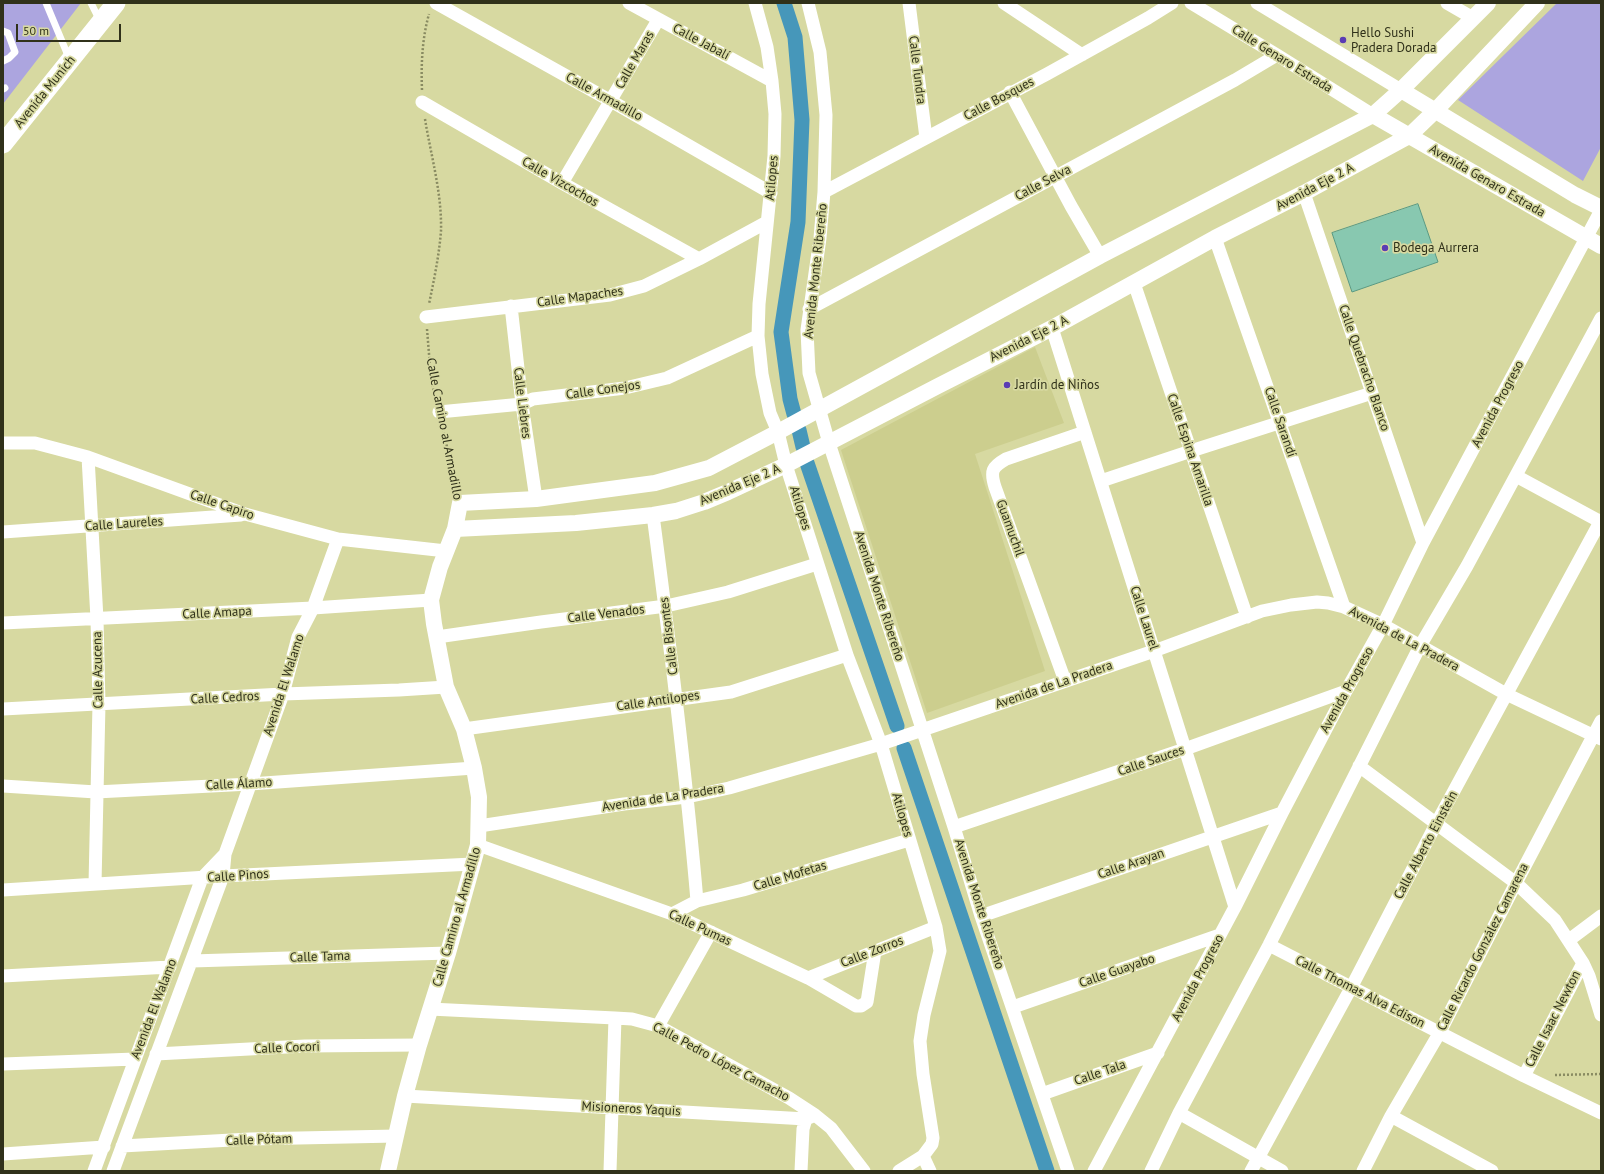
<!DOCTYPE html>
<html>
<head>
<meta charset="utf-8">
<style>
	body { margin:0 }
	#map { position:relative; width:1604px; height:1174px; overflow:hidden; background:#d7d9a1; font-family:"PT Sans",sans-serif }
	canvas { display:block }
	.frame { position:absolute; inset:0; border:4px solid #30311a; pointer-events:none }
	.scale { position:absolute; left:16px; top:24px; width:105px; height:18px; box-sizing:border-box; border:2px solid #30311a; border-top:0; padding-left:5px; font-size:12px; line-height:14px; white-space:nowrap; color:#30311a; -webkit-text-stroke:3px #d7d9a1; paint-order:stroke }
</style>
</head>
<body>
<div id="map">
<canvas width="1604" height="1174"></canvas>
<div class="frame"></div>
<div class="scale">50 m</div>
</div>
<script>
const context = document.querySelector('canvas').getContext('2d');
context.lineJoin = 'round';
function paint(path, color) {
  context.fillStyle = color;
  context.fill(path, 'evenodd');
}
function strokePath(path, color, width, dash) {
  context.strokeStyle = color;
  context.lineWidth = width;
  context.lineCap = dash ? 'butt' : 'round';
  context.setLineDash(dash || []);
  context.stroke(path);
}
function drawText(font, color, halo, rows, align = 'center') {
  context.font = font + ' "PT Sans",sans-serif';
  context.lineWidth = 3.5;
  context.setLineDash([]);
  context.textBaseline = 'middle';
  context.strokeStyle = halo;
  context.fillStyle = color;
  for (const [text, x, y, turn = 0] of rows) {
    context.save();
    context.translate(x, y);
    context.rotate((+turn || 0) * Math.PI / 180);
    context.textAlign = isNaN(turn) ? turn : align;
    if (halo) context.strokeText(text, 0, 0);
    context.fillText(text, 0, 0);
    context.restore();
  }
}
const built = new Path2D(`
	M1035 347 1064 423 975 454 1045 671 927 713 841 450Z`);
const green = new Path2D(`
	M3 3H81L3 104Z
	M1557 3H1601V147L1583 181 1458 100Z`);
const canal = new Path2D(`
	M784 3 795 37 802 120 798 222 781 332 790 399 794 414
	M799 430 803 447
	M807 463 897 726
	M904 748 1047 1171`);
const building = new Path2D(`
	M1418 204 1438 262 1352 292 1332 233Z`);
const path = new Path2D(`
	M422 90C421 65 422 39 429 14
	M425 119C431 156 442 193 441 231 439 256 434 280 429 304
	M427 329 431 379 436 401
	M442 425 457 490
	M1555 1075 1601 1074`);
const service = new Path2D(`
	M46 3 69 58
	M91 3 100 21
	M3 31 8 33 15 52 9 58 3 61
	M3 89 5 88`);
const minor = new Path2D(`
	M436 3 611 101 771 193
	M629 3 772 81
	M755 3 767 47 772 81 775 114 774 156 759 304 758 336 762 374 770 413 778 432 786 465 847 655 881 744 936 927 940 951 924 1015 920 1041 923 1074 933 1138 932 1144 923 1156 930 1171
	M808 3 820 52 826 115 824 192 820 238 807 330 809 373 829 443 954 827 981 916 1068 1171
	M909 3 926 138
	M1004 3 1082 55
	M1191 3 1277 55 1373 115
	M1257 3 1401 90
	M1447 3 1473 18
	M1010 92 1071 206 1100 256
	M422 102 562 183 699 259
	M562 183 658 20
	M824 192 1047 74 1148 18 1172 3
	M1304 193 1423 543
	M1215 238 1344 607
	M1134 283 1247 617
	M511 306 522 404 536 499
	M809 309 1235 80 1277 55
	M426 317 610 295 644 286 699 259 767 222
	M1052 328 1235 907
	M439 412 522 404 533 399 625 388 667 378 758 336
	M3 443H35L88 457 245 514 338 539 446 551
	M88 457 97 619 99 704 95 884
	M1516 476 1601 522
	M1101 481 1191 451 1372 393
	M653 515C670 644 686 772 697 901
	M3 532 241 515
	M3 623 313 608 431 600
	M437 637 541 622 666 606 728 592 817 564
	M1065 681 995 487C990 471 992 467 1006 459L1085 432
	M3 709 283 694 399 690 446 687
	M464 729 731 692 847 655
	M1359 766 1516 883 1555 920 1583 963 1589 976 1601 1015
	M3 786 96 792 250 784 474 768
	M479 826 624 804 687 797 729 788 881 744 1154 651 1262 611 1291 605 1317 602 1328 603 1344 607 1383 625 1506 694 1601 739
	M954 827 1185 749 1346 691
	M478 845 672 914 808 978 856 1006H861L867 1002 875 951
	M3 890 223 876 473 864
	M672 914 697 901 743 890 909 840
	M981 916 1282 813
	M1569 940 1601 916
	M1269 945 1524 1076 1601 1113
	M192 961 448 953
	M3 976 170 967
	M808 978 936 927
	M1013 1007 1220 935
	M430 1009 615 1018 632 1019 658 1026 789 1098 815 1115 831 1128 864 1171
	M658 1026 711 932
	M156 1054 305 1046 419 1045
	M3 1064 135 1059
	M1524 1076 1583 963
	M1042 1094 1158 1053
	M405 1096 806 1119 815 1115
	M1179 1113 1282 1171
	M1391 1116 1492 1171
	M122 1146 250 1139 396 1136
	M3 1154 104 1147
	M94 1171 202 878 225 854
	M113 1171 223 876 225 854 283 694 298 637 313 608 338 539
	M610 1171 615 1018
	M801 1171 803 1129 806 1119
	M899 1171 923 1156
	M1094 1171 1235 907 1282 813 1346 691 1383 625 1423 543 1601 210
	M1151 1171 1179 1113 1269 945 1420 646 1467 566 1601 318
	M1251 1171 1351 988 1436 824 1601 520
	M1363 1171 1391 1116 1440 1032 1516 883 1601 721`);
const tertiary = new Path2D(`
	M1401 90 1575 195 1601 208
	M1373 115 1601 246
	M455 529 576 523 653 515 676 511 704 502 728 492 786 465 938 386 1052 328 1215 238 1304 193 1409 136 1436 110 1537 3
	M388 1171 405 1096 419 1045 448 953 478 845 479 797 474 768 464 729 446 687 434 624 431 600 440 567 455 529 460 503 536 499 655 483 709 468 778 432 1100 256 1373 115 1401 90 1488 3`);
const secondary = new Path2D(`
	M3 144 116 3`);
const markers = [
	[1343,40,4,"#5b3cb4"],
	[1385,248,4,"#5b3cb4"],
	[1007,385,4,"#5b3cb4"]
];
const poiNames = [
	["Hello Sushi",1351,33],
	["Pradera Dorada",1351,48],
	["Bodega Aurrera",1393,248],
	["Jardín de Niños",1015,385]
];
const streetNames = [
	["Calle Jabalí",701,42,28],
	["Calle Genaro Estrada",1282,59,32],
	["Calle Maras",635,60,-60],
	["Calle Tundra",917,70,83],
	["Avenida Munich",45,92,-51],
	["Calle Armadillo",604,97,29],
	["Calle Bosques",999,99,-28],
	["Atilopes",772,178,-85],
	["Avenida Genaro Estrada",1487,181,30],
	["Calle Vizcochos",560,182,30],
	["Calle Selva",1043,183,-28],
	["Avenida Eje 2 A",1315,187,-28],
	["Avenida Monte Ribereño",816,271,-84],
	["Calle Mapaches",580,297,-8],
	["Avenida Eje 2 A",1029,339,-27],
	["Calle Quebracho Blanco",1364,368,71],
	["Calle Conejos",603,390,-8],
	["Calle Liebres",522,403,83],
	["Avenida Progreso",1498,404,-62],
	["Calle Sarandí",1280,422,71],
	["Calle Camino al Armadillo",444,429,79],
	["Calle Espina Amarilla",1190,450,71],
	["Avenida Eje 2 A",740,485,-23],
	["Calle Capiro",222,505,19],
	["Atilopes",800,508,73],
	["Calle Laureles",124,524,-4],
	["Guamuchil",1010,528,70],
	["Avenida Monte Ribereño",879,596,72],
	["Calle Amapa",217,613,-3],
	["Calle Venados",606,614,-7],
	["Calle Laurel",1144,618,72],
	["Calle Bisontes",669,636,-97],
	["Avenida de La Pradera",1404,639,28],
	["Calle Azucena",98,670,-91],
	["Avenida El Walamo",284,685,-72],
	["Avenida de La Pradera",1054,685,-19],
	["Avenida Progreso",1347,690,-61],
	["Calle Cedros",225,698,-3],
	["Calle Antilopes",658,701,-8],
	["Calle Sauces",1151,761,-19],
	["Calle Álamo",239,784,-3],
	["Avenida de La Pradera",663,798,-9],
	["Atilopes",902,815,74],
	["Calle Alberto Einstein",1426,845,-62],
	["Calle Arayan",1131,864,-19],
	["Calle Pinos",238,876,-4],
	["Calle Mofetas",790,876,-17],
	["Avenida Monte Ribereño",979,904,72],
	["Calle Camino al Armadillo",457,917,-74],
	["Calle Pumas",700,928,25],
	["Calle Ricardo González Camarena",1483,947,-63],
	["Calle Zorros",872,952,-21],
	["Calle Tama",320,957,-2],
	["Calle Guayabo",1117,971,-19],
	["Avenida Progreso",1198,978,-62],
	["Calle Thomas Alva Edison",1360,992,27],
	["Avenida El Walamo",154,1009,-69],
	["Calle Isaac Newton",1553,1019,-63],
	["Calle Cocori",287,1048,-2],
	["Calle Pedro López Camacho",721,1062,28],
	["Calle Tala",1100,1073,-19],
	["Misioneros Yaquis",631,1109,3],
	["Calle Pótam",259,1140,-2]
];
paint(built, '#ccce8e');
paint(green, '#aca5df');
strokePath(canal, '#4697ba', 15);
paint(building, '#88c8b0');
strokePath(building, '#5a9983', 1);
strokePath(path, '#898b62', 2.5, [2, 2]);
strokePath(service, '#fff', 7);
strokePath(minor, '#fff', 13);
strokePath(tertiary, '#fff', 16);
strokePath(secondary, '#fff', 19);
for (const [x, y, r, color] of markers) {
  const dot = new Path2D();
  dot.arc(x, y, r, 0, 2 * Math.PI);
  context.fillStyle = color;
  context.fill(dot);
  strokePath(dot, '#d7d9a1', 1.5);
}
drawText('13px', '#30311a', '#d7d9a1', poiNames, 'left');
drawText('13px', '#30311a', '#d7d9a1', streetNames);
</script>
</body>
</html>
